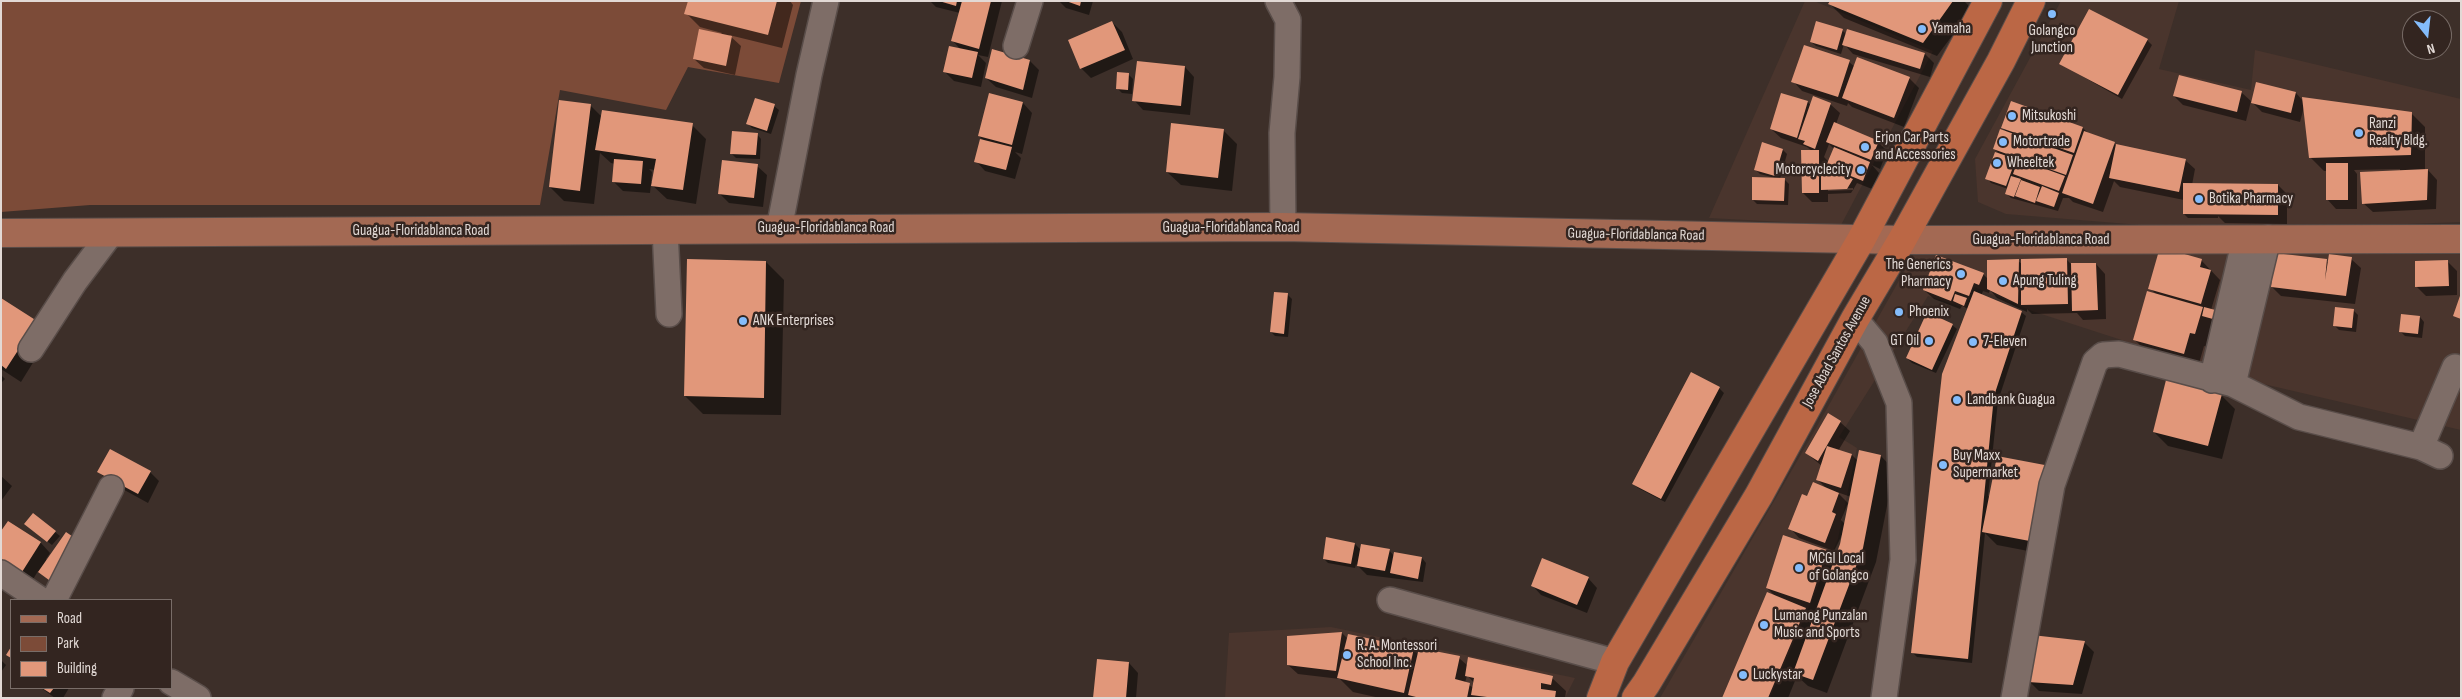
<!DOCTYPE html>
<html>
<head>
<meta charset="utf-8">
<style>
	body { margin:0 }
	#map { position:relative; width:2462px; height:699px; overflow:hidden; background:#3d2f29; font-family:"Sofia Sans Condensed",sans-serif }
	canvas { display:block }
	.frame { position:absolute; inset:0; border:2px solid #e2d9d5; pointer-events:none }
	.legend { position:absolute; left:10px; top:599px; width:162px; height:90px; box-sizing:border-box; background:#332520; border:1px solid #796d68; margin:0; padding:6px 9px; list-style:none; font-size:15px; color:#e2d9d5 }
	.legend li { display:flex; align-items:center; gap:10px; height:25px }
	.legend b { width:25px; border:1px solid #796d68 }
	.north { position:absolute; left:2402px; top:10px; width:50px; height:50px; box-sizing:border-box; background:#332520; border:1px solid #796d68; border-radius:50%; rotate:164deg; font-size:14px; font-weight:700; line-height:20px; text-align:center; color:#e2d9d5 }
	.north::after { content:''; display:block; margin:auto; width:18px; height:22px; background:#84bcfb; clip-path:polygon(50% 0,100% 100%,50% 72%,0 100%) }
</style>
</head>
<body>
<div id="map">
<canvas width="2462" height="699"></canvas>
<div class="frame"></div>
<ul class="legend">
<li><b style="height:6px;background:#a36953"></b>Road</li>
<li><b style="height:14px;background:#7c4b38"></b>Park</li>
<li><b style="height:14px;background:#e1977a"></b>Building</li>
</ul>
<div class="north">N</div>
</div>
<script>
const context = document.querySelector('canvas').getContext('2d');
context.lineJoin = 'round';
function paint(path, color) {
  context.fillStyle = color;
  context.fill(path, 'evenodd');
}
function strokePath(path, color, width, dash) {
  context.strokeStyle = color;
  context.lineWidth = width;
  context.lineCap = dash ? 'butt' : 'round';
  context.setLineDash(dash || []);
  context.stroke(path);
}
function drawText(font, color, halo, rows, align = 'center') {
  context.font = font + ' "Sofia Sans Condensed",sans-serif';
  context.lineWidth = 5;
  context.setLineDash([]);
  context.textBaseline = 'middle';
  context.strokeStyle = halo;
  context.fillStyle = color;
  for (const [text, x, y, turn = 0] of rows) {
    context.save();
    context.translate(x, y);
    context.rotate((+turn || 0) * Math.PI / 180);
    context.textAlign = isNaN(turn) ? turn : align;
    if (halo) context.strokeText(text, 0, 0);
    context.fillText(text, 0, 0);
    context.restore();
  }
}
const built = new Path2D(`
	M1805 1H1814L1933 51 1841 225 1709 218Z
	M2061 1H2179L2159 69 2251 90 2255 50 2461 99V222L2277 229 2165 227 2006 214 1978 202 1975 159Z
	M1919 245H2461V430L2242 379 2032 311 1974 287 1965 308 1928 296 1839 437 1857 448 1838 539 1770 698H1660L1807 444Z
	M1331 627 1575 678 1565 698H1225L1229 633Z`);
const green = new Path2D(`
	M1 1H801L779 83 688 67 666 110 560 90 540 205H90L1 212Z`);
const shadow = new Path2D(`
	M689 1H790L793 5 782 48 729 35 741 46 735 75 704 68 694 59 722 33 700 27 686 13Z
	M930 1H1002L988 57 978 55 986 63 981 87 954 81 944 71 961 50 953 41 960 13 936 7Z
	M1059 1H1093L1089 15 1066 8Z
	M1831 1H1964L1972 9 1937 56 1844 18 1830 4Z
	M1112 22 1122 32 1133 59 1091 78 1081 68Z
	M1842 30 1847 35 1925 54 1934 63 1930 77 1853 54 1844 44 1841 54 1816 46 1811 42Z
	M2147 40 2152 45 2122 99 2061 64Z
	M1858 59 1910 79 1919 88 1904 127 1852 107 1848 103 1847 106 1802 91 1793 81 1849 62 1855 67Z
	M1030 61 1039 70 1032 98 996 87 986 78Z
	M1185 67 1194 77 1190 115 1143 110 1134 100Z
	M1129 75 1133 79 1132 94 1122 93 1117 88Z
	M2257 84 2296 93 2304 102 2411 113 2425 127V170H2428L2437 180 2436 209 2373 212 2363 203 2400 172V169L2354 170 2357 174V209H2336L2327 199V171H2324L2310 157 2304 107 2300 122 2262 112 2251 101 2246 121 2183 105 2174 96 2241 92 2252 102Z
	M1782 94 1808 102 1811 106 1830 104 1840 113 1836 124 1878 142 1887 151 1880 169 1872 165 1879 173 1872 189 1857 183 1853 190V188H1828V191L1853 190 1851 193 1828 194V202H1812L1803 193 1812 151 1807 147 1781 138 1771 129ZM1829 144 1834 149 1829 162 1824 157ZM1828 165 1835 172 1828 170Z
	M990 95 1023 103 1032 113 1022 154 1015 152 1021 158 1015 179 985 171 976 161 985 142 979 136Z
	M590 105 602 117 692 125 706 139 696 204 667 199 651 184 650 193 623 191 613 181 615 164 611 163 600 153 594 204 564 201 550 187ZM649 169 655 170 653 182H651L652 172Z
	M774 106 779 110 771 134 752 128 748 124Z
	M2002 128H2083L2089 134 2118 146 2185 160 2195 169 2192 185H2278L2287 194V224L2225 223 2218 216V218H2188L2184 214V200L2120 187 2114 181 2103 212 2073 202 2069 198H2063L2058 211 2011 198 2006 193 2008 189 1991 183 1987 178 2001 155 1994 149 2008 133Z
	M1223 130 1237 144 1232 191 1181 185 1167 172Z
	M757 134 761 139 760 159 736 158 731 153Z
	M1783 150 1787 154 1780 179H1784L1789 184 1788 205 1757 204 1753 200 1775 178 1760 174 1755 169Z
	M757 166 767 175 763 207 729 203 720 194Z
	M2351 259 2361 268 2355 304 2281 296 2272 287 2326 261 2329 263Z
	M2067 260 2072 265 2096 264 2105 274 2106 319 2083 320 2077 313 2032 314 2027 309V312L1997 298 1990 290 1989 293 1983 291 1981 296 2020 311 2026 316 1998 401 1988 496 2049 555 1997 545 1985 533 1972 663 1917 657 1912 652 1968 309 1962 306 1960 309 1934 299 1924 290 1983 274 1988 279 2018 261 2022 264Z
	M2201 260 2220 280 2211 310 2222 313 2208 347 2204 346 2198 367 2148 353 2134 339 2157 295 2150 288Z
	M2447 261 2457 271V295L2426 296 2416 286Z
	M766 262 784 280 781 415 703 414 685 396Z
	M1287 294 1292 299 1288 337 1275 336 1271 332Z
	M1 299 50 335 21 382 1 369Z
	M2354 311 2358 315 2356 332 2339 330 2334 325Z
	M2420 317 2424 322 2422 338 2405 336 2400 331Z
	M1952 325 1957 329 1936 373 1912 363 1907 358Z
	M1 375 5 379 1 383Z
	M1719 388 1724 393 1665 502 1638 488 1633 484Z
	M2221 395 2235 409 2222 459 2168 446 2154 432Z
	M1840 422 1850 431 1838 451 1852 455 1858 461 1881 456 1894 470 1876 562 1827 693 1808 686 1797 676 1788 698H1723L1776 597 1767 588 1827 551 1835 560 1844 531 1834 551 1799 538 1790 528 1808 498 1828 490 1818 480 1822 466 1806 453ZM1837 492 1851 497 1845 524 1841 520 1848 503ZM1807 610 1816 613 1814 618Z
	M99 472H150L159 481 148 503 108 481Z
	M1 476 12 486 1 501Z
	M8 523 41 543 50 553 46 559 63 591 38 571 32 581 1 561V533Z
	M30 528 55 532 60 536 52 545Z
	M1355 544 1361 550H1389L1394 556 1422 558 1426 563 1423 582 1367 575 1356 564 1355 568 1328 563 1324 559Z
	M1588 578 1597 588 1587 613 1541 595 1532 585Z
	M1342 633 1348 639 1413 649 1418 654 1459 658 1468 666 1552 678 1566 691 1565 698H1380L1353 692 1340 679 1298 674 1288 665ZM1467 675 1474 683V688L1465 683Z
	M2033 637 2085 643 2094 652 2082 694 2039 691 2030 682Z
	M1 660 6 665 1 672Z
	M1129 663 1138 673 1136 698H1094Z
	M41 688H69L63 698H55Z`);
const building = new Path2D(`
	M688 1H777L768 35 684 14Z
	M939 1H957L956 6Z
	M962 1H991L979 49 951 41Z
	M1066 1H1081L1080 6Z
	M1830 1H1953L1923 43 1828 4Z
	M2089 9 2148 39 2118 95 2059 64Z
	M1112 21 1125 50 1080 69 1068 40Z
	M1816 21 1843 29 1837 50 1810 42Z
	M699 29 732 36 726 66 693 59Z
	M1847 29 1925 53 1920 69 1842 45Z
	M1804 45 1850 60 1838 97 1791 82Z
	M949 46 978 52 972 78 943 72Z
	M992 49 1030 60 1023 90 985 78Z
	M1857 57 1910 77 1894 118 1842 98Z
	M1137 61 1185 66 1181 106 1132 101Z
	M1117 72 1129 73 1128 90 1116 89Z
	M2179 75 2242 91 2237 112 2173 96Z
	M2256 82 2296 92 2291 113 2251 103Z
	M989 93 1023 102 1012 145 978 136Z
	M1781 93 1808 101 1797 138 1770 129Z
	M1813 96 1831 103 1815 149 1803 144 1805 141 1798 139Z
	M2302 97 2412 112 2411 155 2309 158Z
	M755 98 775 104 767 131 746 124Z
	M559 100 591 104 580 191 549 187Z
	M2011 101 2083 127 2074 153 2001 128Z
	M602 110 693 123 683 190 651 186 656 159 595 150Z
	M1834 122 1879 141 1871 160 1826 142Z
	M1171 123 1224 129 1218 178 1166 172Z
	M2000 129 2073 155 2066 175 1993 149Z
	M732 131 758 133 756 155 730 154Z
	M2084 131 2115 142 2093 204 2062 193Z
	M980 139 1012 147 1006 170 974 162Z
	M1762 142 1783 149 1775 176 1754 170Z
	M2116 144 2186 159 2179 192 2109 178Z
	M1834 147 1870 162 1863 181 1826 166Z
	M1801 150H1819V193H1802Z
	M1995 152 2016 159 2006 186 1985 179Z
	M614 159 643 161 641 184 612 182Z
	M2018 159 2065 176 2059 191 2013 174Z
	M722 160 758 164 754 198 718 194Z
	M2326 163H2348V200H2326Z
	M1821 165 1853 179 1847 189 1821 190Z
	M2428 169 2427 200 2362 204 2360 172Z
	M2011 176 2021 179 2014 197 2005 194Z
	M1752 177 1785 178 1784 201 1752 200Z
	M2021 180 2040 187 2035 203 2015 196Z
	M2183 183 2278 184V215L2183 214Z
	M2042 186 2059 193 2054 207 2036 201Z
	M2160 247 2202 259 2200 267 2211 270 2201 304 2148 289Z
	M2275 253 2327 259 2325 280 2329 254 2352 257 2346 296 2271 287Z
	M1936 255 1984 273 1979 285 1974 283 1969 296 1955 291 1951 301 1923 290Z
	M2067 258 2068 304 2021 305V259Z
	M687 259 766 261 764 398 684 396Z
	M2019 259 2018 304 1987 289V260Z
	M2448 260 2449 286 2415 287V261Z
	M2071 263H2096L2098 310 2072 311Z
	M1974 291 2022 311 1994 396 1968 659 1911 653 1942 374Z
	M2147 291 2203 307 2195 334 2190 333 2184 354 2133 340Z
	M1274 292 1288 293 1284 334 1270 332Z
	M2461 293V319L2453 316Z
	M1955 294 1967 298 1964 306 1953 301Z
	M1 298 37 321 6 369 1 365Z
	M2204 307 2223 312 2220 321 2202 316Z
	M2335 307 2354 309 2352 328 2333 326Z
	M1927 312 1953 324 1932 370 1906 358Z
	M2401 314 2420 316 2418 334 2399 332Z
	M1691 372 1720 387 1661 499 1632 484Z
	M2166 380 2222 394 2208 446 2153 432Z
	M1828 413 1841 421 1818 461 1805 453Z
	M1827 446 1852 454 1841 488 1816 480Z
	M110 449 151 471 138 494 97 472Z
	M1859 450 1881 455 1863 548 1813 680 1793 673 1840 544Z
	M1997 456 2050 466 2035 542 1982 532Z
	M1813 482 1839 493 1832 512 1836 514 1825 543 1788 529 1802 494 1807 496Z
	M33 513 56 531 47 542 24 524Z
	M8 521 41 542 22 572 1 559V531Z
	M66 532 82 543 53 583 38 572Z
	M1783 535 1827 550 1810 603 1766 588Z
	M1326 537 1355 543 1351 564 1323 559Z
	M1361 544 1390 549 1385 571 1357 566Z
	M1394 552 1422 557 1418 579 1390 573Z
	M1542 558 1589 577 1577 605 1531 586Z
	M1767 592 1806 608 1768 698H1722Z
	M1342 632 1336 671 1287 665V636Z
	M1348 634 1414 648 1404 693 1337 678Z
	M2032 635 2085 641 2073 685 2028 682Z
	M11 647V658L6 655Z
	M1419 648 1460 656 1455 679 1470 683 1467 698H1420L1408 695Z
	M1468 657 1553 676 1551 685 1541 683V689L1556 691 1555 698H1495L1471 695 1474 678 1465 676Z
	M1097 659 1129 662 1126 698H1093Z
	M42 688H54L50 693Z`);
const minor = new Path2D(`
	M1278 1 1288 20 1287 77 1282 133 1283 227
	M1016 46 1030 1
	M665 229 669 314
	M779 229 809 75 826 1
	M1855 319 1875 343 1899 403 1903 560 1884 698
	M31 349 75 281 111 233
	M2212 380 2245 239
	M2233 384 2268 238
	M2421 447 2455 367
	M1 573 41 600
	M54 600 111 488
	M1390 600 1615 662
	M171 682 198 698
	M115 698 121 688
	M2014 698 2052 485 2095 362 2103 355 2119 354 2233 384 2299 417 2421 447 2440 456`);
const major = new Path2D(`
	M1 233 1283 227 1902 240 2461 239`);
const highway = new Path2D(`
	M1601 698 1615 662 1861 240 1988 1
	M1636 698 1646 684 1759 495 1855 319 1902 240 2001 61 2031 1`);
const markers = [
	[2052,14,5,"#84bcfb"],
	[1922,29,5,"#84bcfb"],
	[2012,116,5,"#84bcfb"],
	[2359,133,5,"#84bcfb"],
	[2003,142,5,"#84bcfb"],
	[1865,147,5,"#84bcfb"],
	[1997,163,5,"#84bcfb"],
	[1861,170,5,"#84bcfb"],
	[2199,199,5,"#84bcfb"],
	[1961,274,5,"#84bcfb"],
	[2003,281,5,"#84bcfb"],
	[1899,312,5,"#84bcfb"],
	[743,321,5,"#84bcfb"],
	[1929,341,5,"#84bcfb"],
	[1973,342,5,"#84bcfb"],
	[1957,400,5,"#84bcfb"],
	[1943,465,5,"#84bcfb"],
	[1799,568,5,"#84bcfb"],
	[1764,625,5,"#84bcfb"],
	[1347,655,5,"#84bcfb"],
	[1743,675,5,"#84bcfb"]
];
const poiNames = [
	["Yamaha",1932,29],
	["Golangco",2052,31,"center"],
	["Junction",2052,48,"center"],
	["Mitsukoshi",2022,116],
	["Ranzi",2369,124],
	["Realty Bldg.",2369,141],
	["Erjon Car Parts",1875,138],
	["and Accessories",1875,155],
	["Motortrade",2013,142],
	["Wheeltek",2007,163],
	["Motorcyclecity",1851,170,"right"],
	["Botika Pharmacy",2209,199],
	["The Generics",1951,265,"right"],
	["Pharmacy",1951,282,"right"],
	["Apung Tuling",2013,281],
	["Phoenix",1909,312],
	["ANK Enterprises",753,321],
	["GT Oil",1919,341,"right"],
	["7-Eleven",1983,342],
	["Landbank Guagua",1967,400],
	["Buy Maxx",1953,456],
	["Supermarket",1953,473],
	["MCGI Local",1809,559],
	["of Golangco",1809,576],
	["Lumanog Punzalan",1774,616],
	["Music and Sports",1774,633],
	["R. A. Montessori",1357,646],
	["School Inc.",1357,663],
	["Luckystar",1753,675]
];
const streetNames = [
	["Guagua-Floridablanca Road",826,228],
	["Guagua-Floridablanca Road",1231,228],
	["Guagua-Floridablanca Road",421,231],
	["Guagua-Floridablanca Road",1636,235,1],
	["Guagua-Floridablanca Road",2041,240],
	["Jose Abad Santos Avenue",1837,352,-61]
];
paint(built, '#4a352d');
paint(green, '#7c4b38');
paint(shadow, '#0007');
paint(building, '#e1977a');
strokePath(minor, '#594d49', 28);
strokePath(major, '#594d49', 30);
strokePath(highway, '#594d49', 30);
strokePath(minor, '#7e6d67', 25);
strokePath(major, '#a36953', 28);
strokePath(highway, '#bb6745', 28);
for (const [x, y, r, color] of markers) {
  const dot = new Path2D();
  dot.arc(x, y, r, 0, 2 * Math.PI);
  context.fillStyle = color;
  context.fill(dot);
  strokePath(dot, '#332520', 2);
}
drawText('15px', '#e2d9d5', '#332520', poiNames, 'left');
drawText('15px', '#e2d9d5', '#332520', streetNames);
</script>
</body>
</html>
